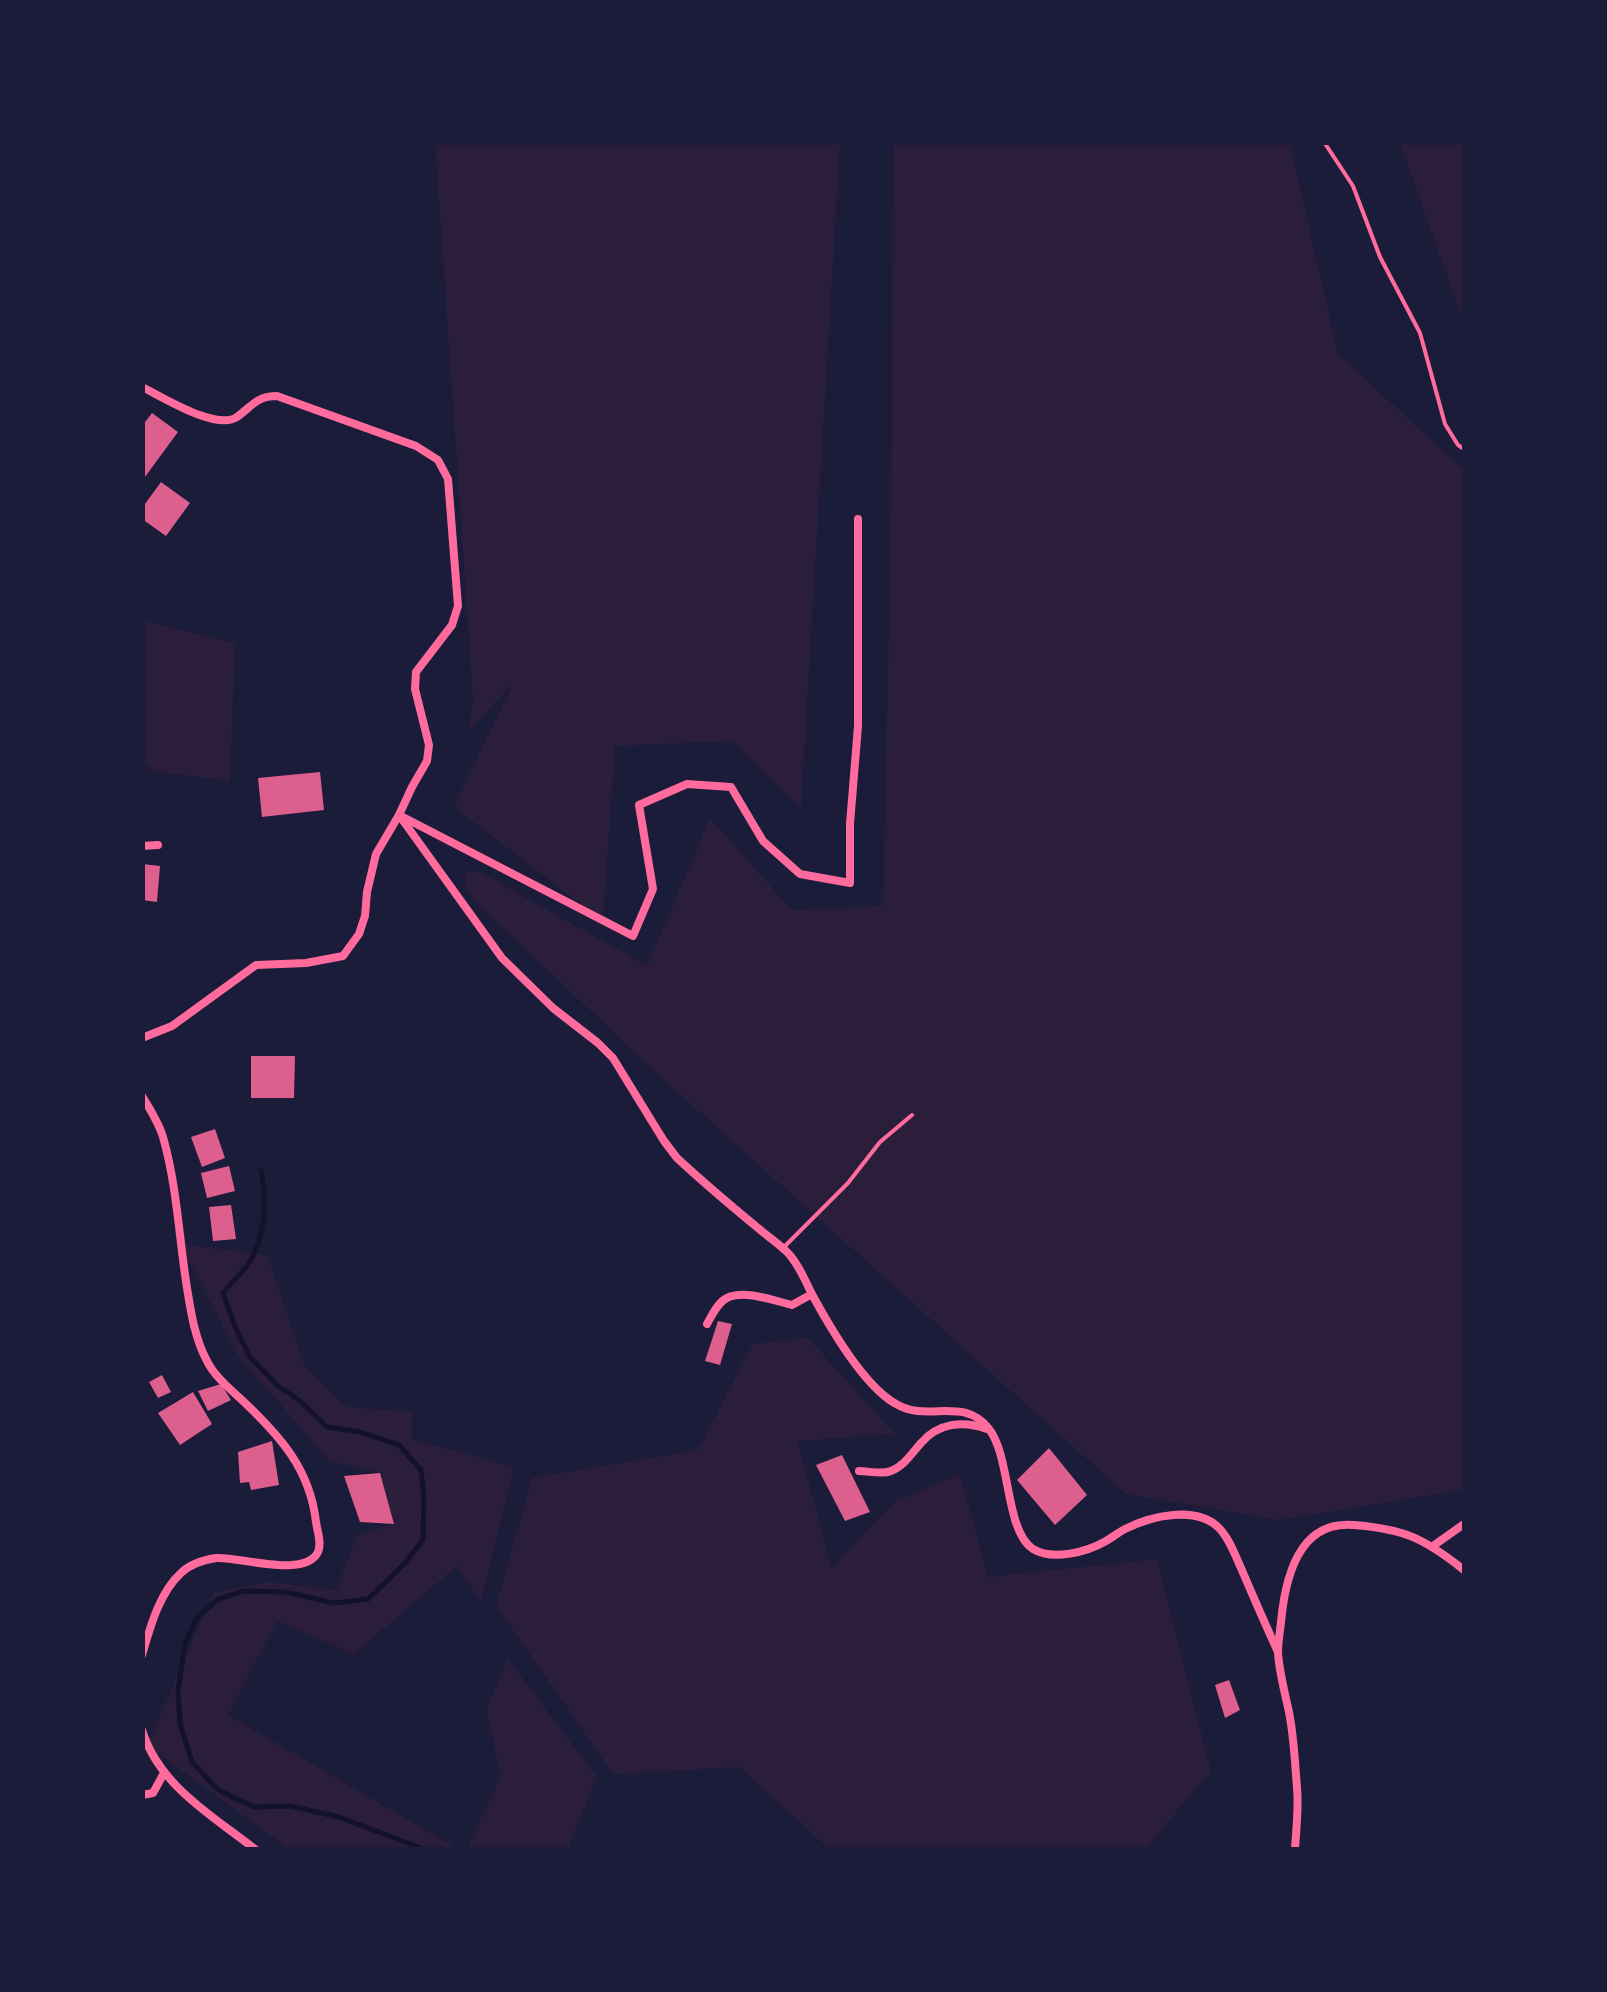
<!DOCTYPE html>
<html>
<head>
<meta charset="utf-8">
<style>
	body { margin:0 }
	#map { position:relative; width:1607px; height:1992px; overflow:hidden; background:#1b1b3a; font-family:"IBM Plex Sans",sans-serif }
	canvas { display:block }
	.frame { position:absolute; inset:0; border:145px solid #1b1b3a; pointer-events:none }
</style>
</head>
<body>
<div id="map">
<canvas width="1607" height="1992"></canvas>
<div class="frame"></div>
</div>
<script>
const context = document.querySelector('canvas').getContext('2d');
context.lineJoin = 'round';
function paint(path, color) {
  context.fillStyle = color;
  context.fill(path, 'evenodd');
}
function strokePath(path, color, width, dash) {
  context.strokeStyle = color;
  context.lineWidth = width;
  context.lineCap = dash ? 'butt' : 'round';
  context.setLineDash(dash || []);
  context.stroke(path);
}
const green = new Path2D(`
	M435 143H840L801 808 732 741 615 746 603 921 454 807 513 683 469 732 473 698Z
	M893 143H1290L1338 354 1464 470 1463 1490 1279 1520 1126 1494 665 1081 482 908 467 891 465 874 468 872H480L647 966 710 818 792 910 883 906 891 524Z
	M1400 143H1464V324Z
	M142 620 235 643 230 781 152 771 143 760Z
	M180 1244 267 1255 305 1367 347 1407 412 1412V1439L514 1467 481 1602 457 1566 354 1654 277 1621 228 1715 458 1849H289L147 1745 214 1592 270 1582 336 1590 357 1535 394 1524 380 1473 330 1461 239 1357Z
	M808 1338 895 1434 798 1441 831 1569 895 1501 960 1474 988 1577 1157 1559 1211 1771 1145 1849H825V1845L739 1767 613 1774 496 1605 532 1478 698 1450 753 1344Z
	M508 1659 597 1777 568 1849H467L501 1775 486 1710Z`);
const stream = new Path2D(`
	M261 1171C267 1201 266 1236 249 1263 242 1273 231 1283 223 1293L235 1327 250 1357 278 1386 299 1400 327 1427 360 1432 399 1445 421 1470 424 1497 423 1540 404 1564 368 1599 334 1603 285 1592 244 1591 218 1599 196 1619 185 1644 178 1691 180 1724 192 1762 218 1790 254 1807 290 1806 339 1817 426 1850`);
const building = new Path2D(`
	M152 413 178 432 142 481V426Z
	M161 482 190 503 166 536 142 519V508Z
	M320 772 324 810 262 817 258 778Z
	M142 864 160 866 157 902 142 900Z
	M251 1056H295L294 1098H251Z
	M215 1129 225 1158 202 1167 191 1137Z
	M229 1166 235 1191 207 1198 201 1173Z
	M231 1205 236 1239 213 1241 209 1207Z
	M718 1321 732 1324 720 1365 705 1361Z
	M162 1375 171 1392 158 1398 149 1382Z
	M221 1384 231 1400 208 1411 198 1391Z
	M193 1392 212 1424 180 1445 158 1413Z
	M272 1441 279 1485 251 1490 249 1482 240 1483 238 1452Z
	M1049 1448 1087 1495 1055 1525 1017 1480Z
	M842 1455 870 1512 845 1521 816 1465Z
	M380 1473 394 1524 360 1522 344 1476Z
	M1229 1680 1240 1710 1225 1718 1215 1685Z`);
const path = new Path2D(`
	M1324 142 1353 186 1380 257 1420 333 1445 424 1458 445 1464 449`);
const service = new Path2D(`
	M783 1248 848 1183 880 1142 912 1115`);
const minor = new Path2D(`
	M142 387C163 397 216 431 237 417 252 406 257 396 277 396L416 446 438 460 448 479 458 606 452 625 416 672 415 689 429 745 427 761 412 787 399 815 502 958 553 1008 598 1043 613 1058 664 1141 677 1158C703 1182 730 1205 758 1228 767 1236 778 1243 787 1252 799 1264 806 1283 814 1298 831 1329 866 1389 898 1405 928 1422 964 1396 989 1429 1011 1457 1005 1531 1033 1549 1053 1561 1087 1552 1106 1541 1113 1537 1119 1532 1125 1529 1151 1516 1196 1505 1219 1528 1229 1538 1235 1555 1241 1568 1253 1596 1265 1624 1278 1652
	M142 846 158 845
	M142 1038 172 1026 256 965 306 963 343 956 359 934 365 916 367 892 376 854 399 815 633 936 653 889 639 805 687 784 731 787 763 841 800 874 850 883V824L858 726V519
	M142 1096C150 1109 159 1123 163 1137 177 1186 179 1238 187 1288 191 1313 195 1339 207 1361 214 1376 231 1390 243 1401 280 1436 310 1469 316 1522 317 1530 322 1543 318 1552 305 1579 238 1556 216 1558 203 1560 190 1564 181 1573 159 1593 150 1628 142 1655
	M707 1324C712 1315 718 1302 727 1298 744 1289 775 1301 792 1305L812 1294
	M859 1471C869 1471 882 1475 891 1471 904 1466 912 1453 921 1443 938 1423 963 1420 987 1429
	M1433 1546 1464 1524
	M142 1730C159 1786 213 1816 256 1850
	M142 1795 153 1793 164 1773
	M1295 1850C1296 1829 1299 1808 1297 1788 1295 1764 1294 1737 1289 1712 1285 1693 1279 1672 1278 1652 1278 1642 1280 1632 1281 1622 1285 1579 1298 1520 1354 1525 1405 1529 1425 1539 1464 1570`);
paint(green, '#2a1e3b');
strokePath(stream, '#12122b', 5);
paint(building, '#dd5f8e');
strokePath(path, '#ff6b9d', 4);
strokePath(service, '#ff6b9d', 4);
strokePath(minor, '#ff6b9d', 8);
</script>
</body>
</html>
